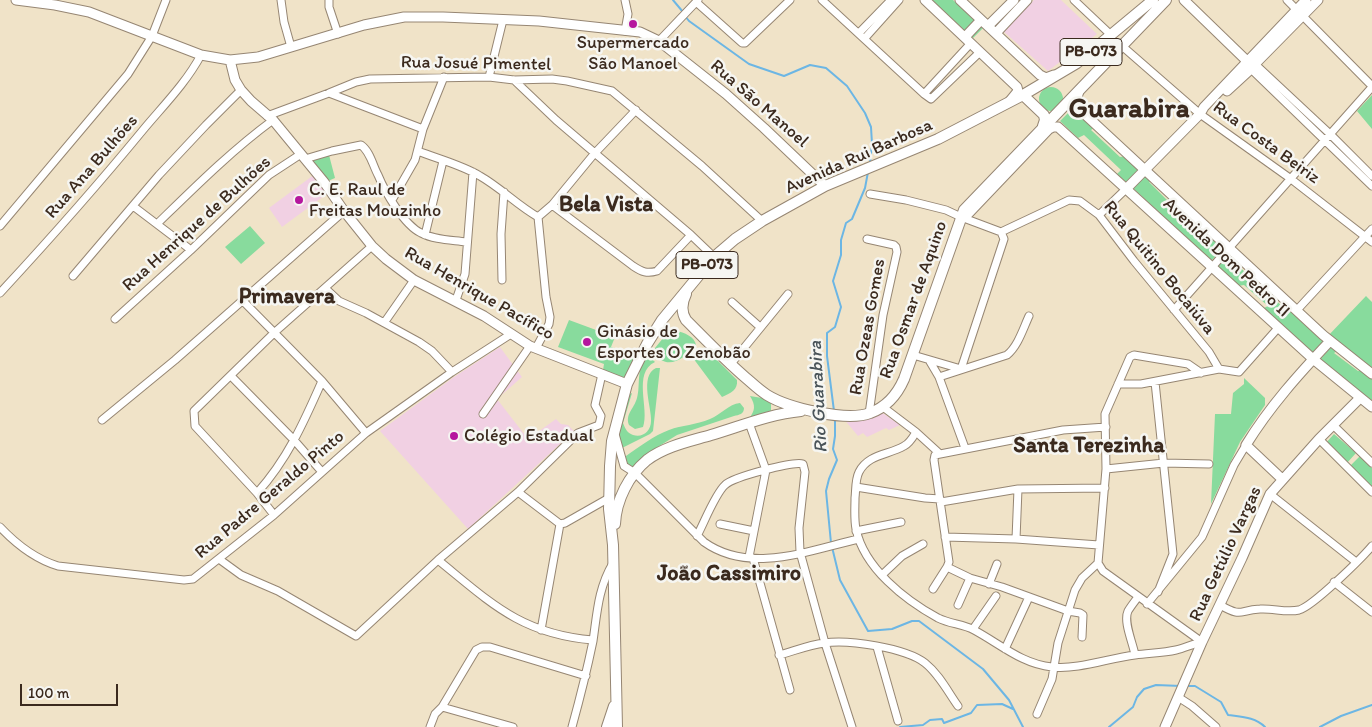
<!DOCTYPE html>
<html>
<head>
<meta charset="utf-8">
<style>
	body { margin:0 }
	#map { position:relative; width:1372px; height:727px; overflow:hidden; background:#f0e3c8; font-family:Itim,sans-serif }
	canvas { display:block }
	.scale { position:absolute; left:20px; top:684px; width:98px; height:22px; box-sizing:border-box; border:2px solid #3b2a1e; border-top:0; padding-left:6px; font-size:15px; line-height:18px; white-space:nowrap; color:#3b2a1e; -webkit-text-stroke:4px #f6f6f2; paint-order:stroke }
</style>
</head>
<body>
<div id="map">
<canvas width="1372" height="727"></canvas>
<div class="scale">100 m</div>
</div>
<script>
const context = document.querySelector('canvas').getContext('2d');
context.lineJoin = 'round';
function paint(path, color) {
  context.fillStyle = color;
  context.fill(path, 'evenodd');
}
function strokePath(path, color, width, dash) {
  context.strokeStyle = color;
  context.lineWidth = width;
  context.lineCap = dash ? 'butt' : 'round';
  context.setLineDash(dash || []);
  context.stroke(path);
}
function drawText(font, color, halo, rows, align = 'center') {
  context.font = font + ' Itim,sans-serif';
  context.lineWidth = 5;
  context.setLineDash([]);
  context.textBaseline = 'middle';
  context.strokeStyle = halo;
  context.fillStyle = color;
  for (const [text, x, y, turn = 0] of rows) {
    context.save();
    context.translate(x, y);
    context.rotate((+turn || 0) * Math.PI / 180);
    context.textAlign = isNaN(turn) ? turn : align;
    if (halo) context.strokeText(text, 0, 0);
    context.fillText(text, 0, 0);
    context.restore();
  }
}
const built = new Path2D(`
	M1034 0H1061L1097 34 1048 71 1003 31Z
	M315 174 328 193 282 227 269 208Z
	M500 347 522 377 497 399 528 439 556 419 561 424 568 425 574 431 468 529 380 431 454 377Z
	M881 412 900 425 889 430 886 428 867 437 863 433 858 436 843 418Z`);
const green = new Path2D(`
	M931 0H953L983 28 973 38Z
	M1039 99a12 12 0 1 1 24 0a12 12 0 1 1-24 0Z
	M1372 95V129L1357 111Z
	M1074 107 1095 127 1091 130 1120 157 1126 156 1140 169 1126 182 1117 174 1121 170 1084 135 1078 138 1060 121Z
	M329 155 335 178 328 181 311 160Z
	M1147 175 1152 180 1149 182 1167 200 1172 198 1225 247 1211 261 1133 188Z
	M250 226 265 243 241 264 225 247Z
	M1230 252 1235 257 1231 259 1260 286 1265 284 1268 287 1265 290 1285 309 1290 308 1325 340 1311 355 1262 309 1268 306 1244 285 1238 286 1216 266Z
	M1366 296 1372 302V372L1327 337Z
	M569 320 615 337 611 347 635 356 625 378 603 370 604 364 558 347Z
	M676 331C684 332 695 337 696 345 686 358 666 372 655 353V348L664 337Z
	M1332 346 1337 351 1334 353 1358 371 1362 370 1372 377V404L1319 361Z
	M704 350 709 352 737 380C738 390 731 393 722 397L693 358Z
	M649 356 655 362C632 373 650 409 643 427L635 429 629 425C625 414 634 409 637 398 641 385 635 366 649 356Z
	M656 368H660L653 431 650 434 622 448C615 428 621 413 630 394L632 393 623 423C625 428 627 433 633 435 643 438 651 431 651 421 652 408 639 376 656 368Z
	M1244 378 1265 398V405L1240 442 1211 504 1215 414H1231L1233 393 1244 384Z
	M750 396 768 399 771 403V411L749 419C755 410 756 406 750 396Z
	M740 403 744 408C744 414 739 415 734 416L677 435 648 453 635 466 632 467 626 463V456C639 447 653 436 669 430 682 425 696 425 710 419 720 415 729 404 740 403Z
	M1334 434 1356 453 1347 463 1325 444Z
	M1360 456 1372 468V487L1350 466Z`);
const stream = new Path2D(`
	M673 0 683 12
	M685 16 689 21 749 64 784 76 810 65 826 68 847 86 865 113 871 127 872 144 870 163
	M834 411 827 356V333L835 327 841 307 833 281 841 255V240L846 223 852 219 865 188 868 172
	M831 543 826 491 829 479 837 460 833 449 835 436V418
	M832 547 840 580 868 631 892 629 912 621H919L983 669 1009 700 1023 727
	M1185 686H1195L1221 702 1228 715C1242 717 1255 717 1265 727
	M900 727 923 725 930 720 942 719 944 723 971 713 977 705 1002 704 1013 709
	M1109 727 1133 707 1137 697 1144 689 1156 685 1181 686
	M1320 727 1341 716 1372 705`);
const minor = new Path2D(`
	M281 0 284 22 291 47
	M329 0V7L338 34
	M822 0 924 94 931 99 980 52
	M1074 0 1111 35
	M1287 0 1372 86
	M696 2 742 43H745L790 0
	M625 31 628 14 625 0
	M859 33 891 0
	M865 38 899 0
	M659 41 698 0
	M1122 46 1200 114 1291 179 1372 242
	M1255 64 1330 134 1372 176
	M1251 69 1372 186
	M489 77 503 20
	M514 80 556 120 691 235 714 257
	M329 93 423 129
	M924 94 971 43
	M267 116 329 93 356 82 370 79 489 77 514 80 552 79 567 81 612 91 702 166 762 221
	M418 151C438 159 462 165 480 176 501 188 517 205 538 217
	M305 159 332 151 361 145C370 151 373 166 378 175 385 192 404 225 421 233 434 240 452 240 466 242
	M870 194 906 200 946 210 961 217 1001 232 1069 200 1080 201 1099 215 1134 261 1209 352 1219 369
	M392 200 415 160 423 129 444 77
	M552 205 633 266C642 272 647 274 657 271L691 235
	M133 206 191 250
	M1099 215 1127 188
	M538 217 552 205 594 154 636 110
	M158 223C195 187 231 151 273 120
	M0 226 128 74 152 36 166 0
	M425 235 443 161
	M867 239 894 245 896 247 897 252 883 315 869 414
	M73 276 159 175 206 125 241 90
	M502 280 501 234 504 192
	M325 288 339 301 366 313 419 342 432 351 452 372
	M0 293C49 240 97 186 143 130 163 106 186 83 201 55
	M242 300 322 381 366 433
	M456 300 465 274 473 172
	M732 302 760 327
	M1174 310 1372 87
	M1297 310 1372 229
	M115 319 191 250 269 175 301 154
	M384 323 414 280
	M536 348 549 324 550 317 546 297 538 217
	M913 355 961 369 1004 239 1001 232
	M929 360 939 377 965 448
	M730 365 788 294
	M231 376 294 440 322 472
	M939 377 1007 355C1018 346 1023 329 1029 316
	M1155 382 1173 554 1158 592
	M1118 384H1141L1219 369 1239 372 1278 328
	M883 407 916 432 939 453
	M483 414 530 346
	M102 420 175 360 344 211
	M1333 425 1372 463
	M916 432C913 437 910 443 904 446 889 455 868 454 859 472 855 480 856 490 855 498 855 508 854 519 856 529 864 568 905 600 938 618 950 624 963 624 974 630 1000 644 1022 664 1052 667 1078 670 1109 658 1135 655 1149 653 1163 653 1176 650 1185 648 1192 644 1202 642
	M615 434 624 466 635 473 704 542C750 575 810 550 859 539
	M1319 439 1372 492
	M1106 469 1164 463 1209 464
	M856 487 925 498 940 499
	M518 492 560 524 565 523 609 498
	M257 493C287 460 304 422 322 381
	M1270 494 1356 562
	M941 502 1018 489 1105 488
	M274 515 257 493 195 426 194 411 275 332 372 246
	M720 524 754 531
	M0 527C16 544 35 559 58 566L184 580 193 579 274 515 366 433 452 372 511 334
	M856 531 901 522
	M697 536C704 523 715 494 725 485 733 477 793 461 803 464L805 472 799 528 800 552 825 643 852 727
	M945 537 1016 539 1099 545
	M1016 539 1018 489
	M749 557 766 470 749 423
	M753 558 790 690
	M219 559 241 575 278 591 356 636 438 560 518 492 578 433 599 425 601 416 595 405 602 374
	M438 560C491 603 521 634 593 640
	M1098 563 1106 469 1105 414 1130 357 1134 355 1188 364 1201 373
	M1098 563 1103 571 1202 642
	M947 567 970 578 1002 587 1068 611 1080 613 1083 615 1082 637
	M882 575 902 556 923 544
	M1334 582 1372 612
	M989 584 997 564
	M933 589 947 567 949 562 934 460 935 455 1063 430 1106 427
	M1147 604 1202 537 1234 465 1246 445
	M958 605 970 578
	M1220 605C1243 618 1238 610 1260 609 1273 608 1286 613 1299 610 1313 606 1361 559 1372 546
	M973 629 996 596
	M541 630 560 524
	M877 647 898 721
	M1005 649 1029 597
	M779 655C794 651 809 645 824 643 848 639 906 648 925 663 939 674 948 692 958 706
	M1135 655C1133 643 1123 622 1128 611 1131 606 1135 601 1138 597
	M1178 697 1192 706 1216 727
	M442 707 513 727
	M1037 714 1052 679 1058 643 1075 590 1082 578 1098 563
	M430 727 435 714 442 707 476 650 482 647H490L586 676
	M572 727C580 698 587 670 593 641 597 614 598 588 613 563`);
const tertiary = new Path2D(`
	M925 0 1017 87 1018 91 1009 102
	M960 0 1040 75 1046 78 1054 75
	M1184 0 1248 62
	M988 26 1014 0
	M996 33 1027 0
	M965 37 981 20
	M1255 64 1318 0
	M1227 91 1251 69
	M1127 188 1200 114 1204 107 1306 0`);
const secondary = new Path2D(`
	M16 0 55 5 89 12 201 55 230 60 258 57 364 25 404 17H443L539 21 640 32 659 41 726 94 764 128 825 186
	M230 60 235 80 241 90 251 101 273 120 324 182 344 211 372 246 386 259 414 280 484 316 530 346 627 384
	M1079 91 1076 101 1078 108 1323 335 1372 374
	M961 217 968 214 1049 129 1053 127H1058L1313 359 1372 407
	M1282 479 1246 445C1270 406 1299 374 1330 341
	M1165 727 1202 642 1242 558 1270 494 1319 439 1360 398`);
const primary = new Path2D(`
	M1023 95 1044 115 1045 120 1043 126
	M686 294C682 302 681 312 686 320 706 340 725 360 746 378 753 384 759 390 767 395 788 408 847 422 870 413 887 407 897 395 904 379L964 210 1166 0
	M615 524C616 500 629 475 647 460 665 446 691 441 711 435 741 426 770 414 801 411
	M607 727 614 706
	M617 727 613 545 609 509 610 466 612 441 627 384 647 344 662 320 714 257 735 239 762 221 825 186 938 139 1023 95 1077 63 1153 0`);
const markers = [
	[633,24,5,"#b5179e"],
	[299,200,5,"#b5179e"],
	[587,342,5,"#b5179e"],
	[454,436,5,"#b5179e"]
];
const shields = [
	[1091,52,62],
	[707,265,62]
];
const shieldNames = [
	["PB-073",1091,52],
	["PB-073",707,265]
];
const poiNames = [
	["Supermercado",633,43,"center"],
	["São Manoel",633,64,"center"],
	["C. E. Raul de",309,190],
	["Freitas Mouzinho",309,211],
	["Ginásio de",597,332],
	["Esportes O Zenobão",597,353],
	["Colégio Estadual",464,436]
];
const streetNames = [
	["Rua Josué Pimentel",476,64,1],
	["Rua São Manoel",759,104,41],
	["Rua Costa Beiriz",1266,143,36],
	["Avenida Rui Barbosa",859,157,-24],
	["Rua Ana Bulhões",92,167,-49],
	["Rua Henrique de Bulhões",197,224,-42],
	["Avenida Dom Pedro II",1226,258,43],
	["Rua Quitino Bocaiúva",1159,268,51],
	["Rua Henrique Pacífico",479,294,30],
	["Rua Osmar de Aquino",914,300,-70],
	["Rua Ozeas Gomes",868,327,-80],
	["Rua Padre Geraldo Pinto",270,495,-40],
	["Rua Getúlio Vargas",1226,554,-65]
];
const waterNames = [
	["Rio Guarabira",819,397,-93]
];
const districtNames = [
	["Bela Vista",606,205],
	["Primavera",287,297],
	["Santa Terezinha",1089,446],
	["João Cassimiro",729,574]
];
const townNames = [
	["Guarabira",1129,110]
];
paint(built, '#f1d0e3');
paint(green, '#88db9d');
strokePath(stream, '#6cb6e4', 2);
strokePath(minor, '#968673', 9);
strokePath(tertiary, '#968673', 11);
strokePath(secondary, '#968673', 11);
strokePath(primary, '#968673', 12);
strokePath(minor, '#fff', 7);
strokePath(tertiary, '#fff', 9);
strokePath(secondary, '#fff', 9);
strokePath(primary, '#fff', 10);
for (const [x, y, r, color] of markers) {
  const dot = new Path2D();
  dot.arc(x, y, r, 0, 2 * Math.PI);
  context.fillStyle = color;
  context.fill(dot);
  strokePath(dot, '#f6f6f2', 2);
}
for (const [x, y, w] of shields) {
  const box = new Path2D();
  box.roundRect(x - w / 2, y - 13.5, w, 27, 4);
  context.fillStyle = '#f6f6f2';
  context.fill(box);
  strokePath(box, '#3b2a1e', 1);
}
drawText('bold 16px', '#3b2a1e', null, shieldNames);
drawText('18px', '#3b2a1e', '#f6f6f2', poiNames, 'left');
drawText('18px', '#3b2a1e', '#f6f6f2', streetNames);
drawText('italic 19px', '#4a5459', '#f6f6f2', waterNames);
drawText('bold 22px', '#3b2a1e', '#f6f6f2', districtNames);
drawText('bold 28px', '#3b2a1e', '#f6f6f2', townNames);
</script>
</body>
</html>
